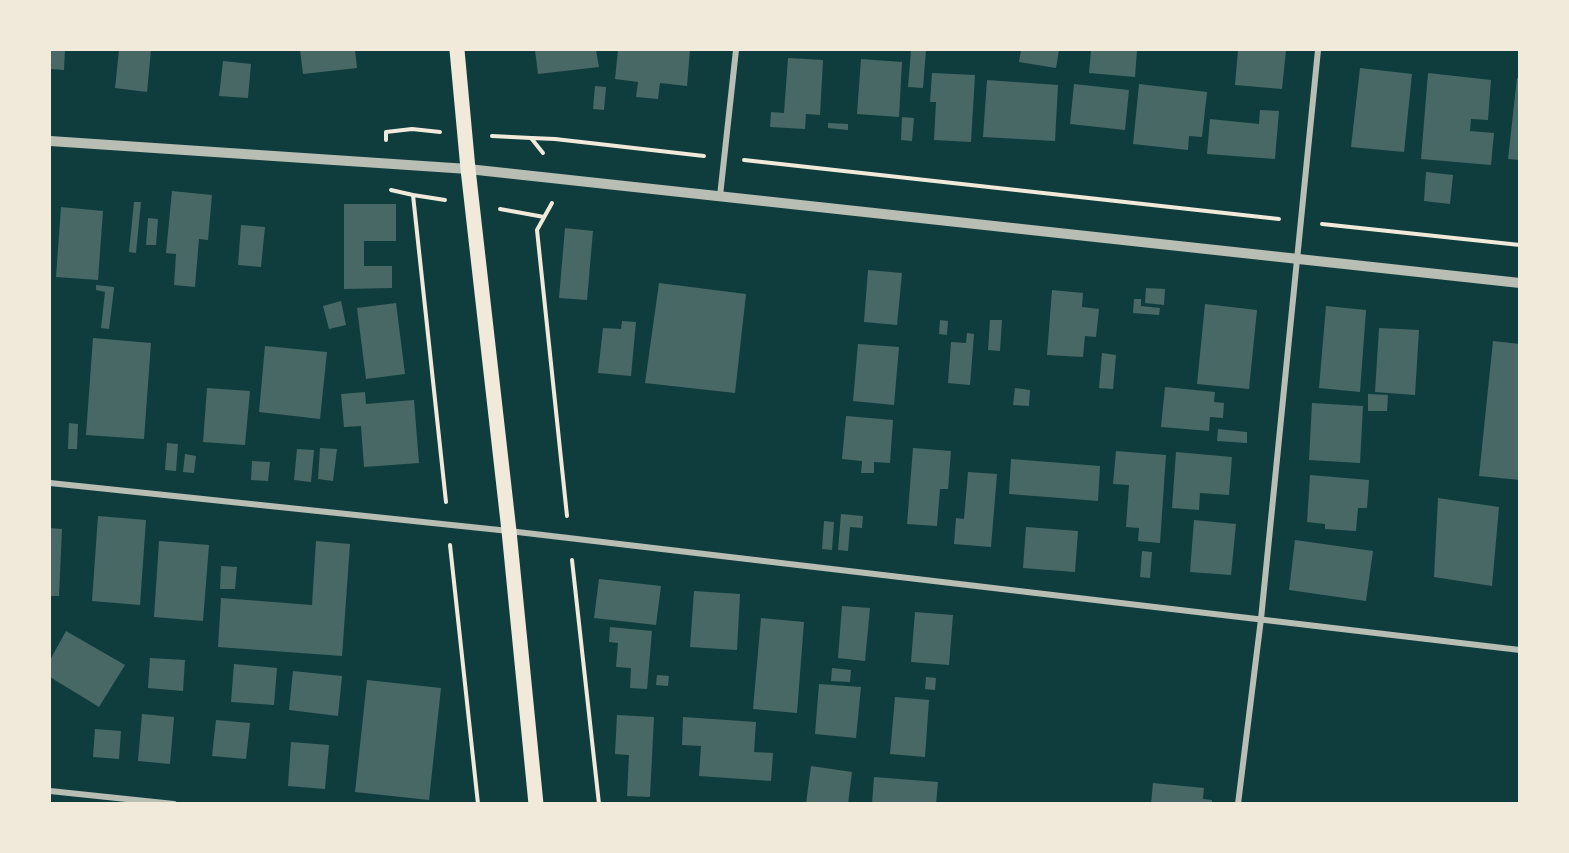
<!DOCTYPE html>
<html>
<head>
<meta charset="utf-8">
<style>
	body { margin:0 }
	#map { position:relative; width:1569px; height:853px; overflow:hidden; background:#0f3d3e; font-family:"Exo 2",sans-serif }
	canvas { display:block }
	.frame { position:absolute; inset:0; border:51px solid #f1e9da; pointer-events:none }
</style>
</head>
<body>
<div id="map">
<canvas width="1569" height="853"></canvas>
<div class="frame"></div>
</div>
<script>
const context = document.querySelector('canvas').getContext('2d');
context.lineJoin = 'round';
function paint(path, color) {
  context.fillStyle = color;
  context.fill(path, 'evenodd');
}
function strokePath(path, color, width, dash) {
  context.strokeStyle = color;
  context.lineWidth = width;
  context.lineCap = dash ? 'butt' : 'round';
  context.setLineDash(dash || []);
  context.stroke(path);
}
const building = new Path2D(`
	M50 50H65L64 70 50 69Z
	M119 50H151L147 92 115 88Z
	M300 50H355L357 68 303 74Z
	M535 50H596L599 67 538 74Z
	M618 50H690L687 86 660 83 658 99 636 97 638 82 615 79Z
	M911 50H926L923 88 908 87Z
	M1021 50H1059L1056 68 1019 62Z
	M1091 50H1137L1135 77 1089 73Z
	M1238 50H1286L1282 89 1235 85Z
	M788 58 823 60 820 115 806 114 805 129 770 127 771 112 784 113Z
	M861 59 902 62 899 117 857 114Z
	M223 61 251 64 248 98 219 96Z
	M1360 68 1412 74 1404 152 1351 147Z
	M932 73 975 75 971 142 934 140 936 102H930Z
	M1428 73 1491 80 1488 120 1471 119 1470 131 1494 133 1491 165 1421 159Z
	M1517 78H1520V160L1508 159Z
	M987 80 1058 85 1055 141 983 137Z
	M1074 84 1129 90 1125 130 1070 124Z
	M1139 84 1207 92 1202 137 1189 136 1188 150 1133 144Z
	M595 86 606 87 604 110 593 109Z
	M1260 110 1279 111 1275 159 1207 154 1210 119 1259 124Z
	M902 117 914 118 912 141 901 140Z
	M828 123 848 124V130L828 128Z
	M1426 172 1453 175 1450 204 1424 201Z
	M172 191 212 195 208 240 199 239 195 287 174 285 176 254 166 253Z
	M134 202H141L136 253 129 252Z
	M344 204H396V241H364V266H392V288L344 289Z
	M61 207 103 211 98 280 56 277Z
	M148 218 158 219 156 245H146Z
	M241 225 265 227 261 267 238 265Z
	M565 228 593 231 587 300 559 298Z
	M868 270 902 273 897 325 864 322Z
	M659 283 746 294 735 393 645 383Z
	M96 285 114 287V289L109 329 101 328 105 292 96 290Z
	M1146 288 1165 289 1164 305 1145 303Z
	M1052 290 1083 293 1082 307 1099 309 1096 337 1085 336 1083 357 1047 355Z
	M1134 299H1141V306L1160 308 1159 315 1133 313Z
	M341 301 346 325 329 329 323 306Z
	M396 303 405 374 366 379 357 308Z
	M1205 304 1257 310 1249 389 1197 384Z
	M1326 306 1366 310 1360 392 1319 388Z
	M940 320 948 321 947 335 939 334Z
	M990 320H1002L1000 351 988 350Z
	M622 321 636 322 631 376 598 373 603 328 621 329Z
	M1379 328 1419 330 1415 395 1375 392Z
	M967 333 974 334 970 385 948 383 951 342 966 343Z
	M93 338 151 343 144 439 86 435Z
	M1493 341 1520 344V480L1479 476Z
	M858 344 899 347 894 405 853 401Z
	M265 346 327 352 320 419 259 412Z
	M1102 353 1116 355 1113 389 1099 388Z
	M1165 387 1215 392 1214 402 1224 403 1223 418 1210 417 1209 431 1161 427Z
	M207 388 250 391 245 445 203 442Z
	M1015 388 1030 390 1029 406 1013 405Z
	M365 392 366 404 414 400 419 463 364 467 361 426 344 427 341 394Z
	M1368 394 1388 395 1387 411H1368Z
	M1312 403 1363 406 1360 463 1309 460Z
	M846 416 893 420 890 463 874 462V473H861L862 461 842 459Z
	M69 423 78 424 77 449H68Z
	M1218 429 1247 432V443L1217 441Z
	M167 443 178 444 176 471 165 470Z
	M320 448 337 449 333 481 318 479Z
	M913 448 951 451 948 489H940L937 526 907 524Z
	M297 449 314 450 311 482 294 480Z
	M1116 451 1166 455 1160 543 1138 541 1139 528 1126 527 1129 485 1113 484Z
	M1176 452 1232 457 1229 495 1200 493 1199 510 1172 508Z
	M185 454 196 456 194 473 183 472Z
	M1011 459 1100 466 1098 501 1009 494Z
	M252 461 270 462 268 481 251 480Z
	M968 472 997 474 991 547 954 544 956 518 964 519Z
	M1310 475 1369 480 1367 508H1358L1356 531 1325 529V524L1307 522Z
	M1438 498 1499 507 1492 586 1434 577Z
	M841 514 863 516 862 528 850 527 848 551 838 550Z
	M98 516 146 520 140 605 92 601Z
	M1194 520 1236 524 1231 575 1190 572Z
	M824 521 834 522 832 550 822 549Z
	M1026 527 1078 531 1075 572 1023 568Z
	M50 528 62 529 59 596H50Z
	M1295 540 1373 551 1366 601 1289 590Z
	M159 541 209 545 203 621 154 617Z
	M316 541 350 544 342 656 218 647 221 598 312 605Z
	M1142 551 1152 552 1150 578 1140 577Z
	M221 566 237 567 235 589H220Z
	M599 579 661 586 656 625 594 618Z
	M694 591 740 594 737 650 690 647Z
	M842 606 870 608 865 661 838 658Z
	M915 612 953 615 949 665 911 662Z
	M761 618 804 622 797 713 753 709Z
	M610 627 652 631 647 689 630 688 631 668 616 667 618 643 609 642Z
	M66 631 125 665 99 707 50 677V660Z
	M150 658 185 660 183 691 148 688Z
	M234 664 277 668 274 705 231 702Z
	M832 668 851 670 850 682 831 681Z
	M293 671 342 676 338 716 289 710Z
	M657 675 669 676 668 686 656 685Z
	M926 677 936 678 935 690 925 689Z
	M367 680 441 688 429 800 355 792Z
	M819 684 861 687 856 738 815 734Z
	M895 697 929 700 925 757 890 754Z
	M142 714 174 717 170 764 138 761Z
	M617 715 654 717 650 797 627 796 629 755 615 754Z
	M683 717 756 722 754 752 773 753 771 781 699 776 701 746 682 745Z
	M216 720 250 723 246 759 212 756Z
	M95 729 121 731 119 759 93 757Z
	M291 742 329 745 325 789 288 786Z
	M811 766 852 772 848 804H806Z
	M874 777 938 782 936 804H872Z
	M1153 783 1204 788 1203 799 1212 800V804H1151Z`);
const path = new Path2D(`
	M492 136 531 138 543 153
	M532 138 555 139 704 156
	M386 140V132L412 129 440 132
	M744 160 1279 219
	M391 190 413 195 446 502
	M413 195 445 200
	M552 203 537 230 567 516
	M500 209 544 217
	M1322 224 1520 245
	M450 545 478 804
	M572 560 599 804`);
const minor = new Path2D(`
	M720 196 736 50
	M50 483 509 531 1520 650
	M50 791 174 804
	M1238 804 1261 619 1318 50`);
const tertiary = new Path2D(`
	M50 141 468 169 1520 283`);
const primary = new Path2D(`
	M457 50 468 169 509 531 536 804`);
paint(building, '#486865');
strokePath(path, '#f1e9da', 4);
strokePath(minor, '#b8beb3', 6);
strokePath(tertiary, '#b8beb3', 10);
strokePath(primary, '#f1e9da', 15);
</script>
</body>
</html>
